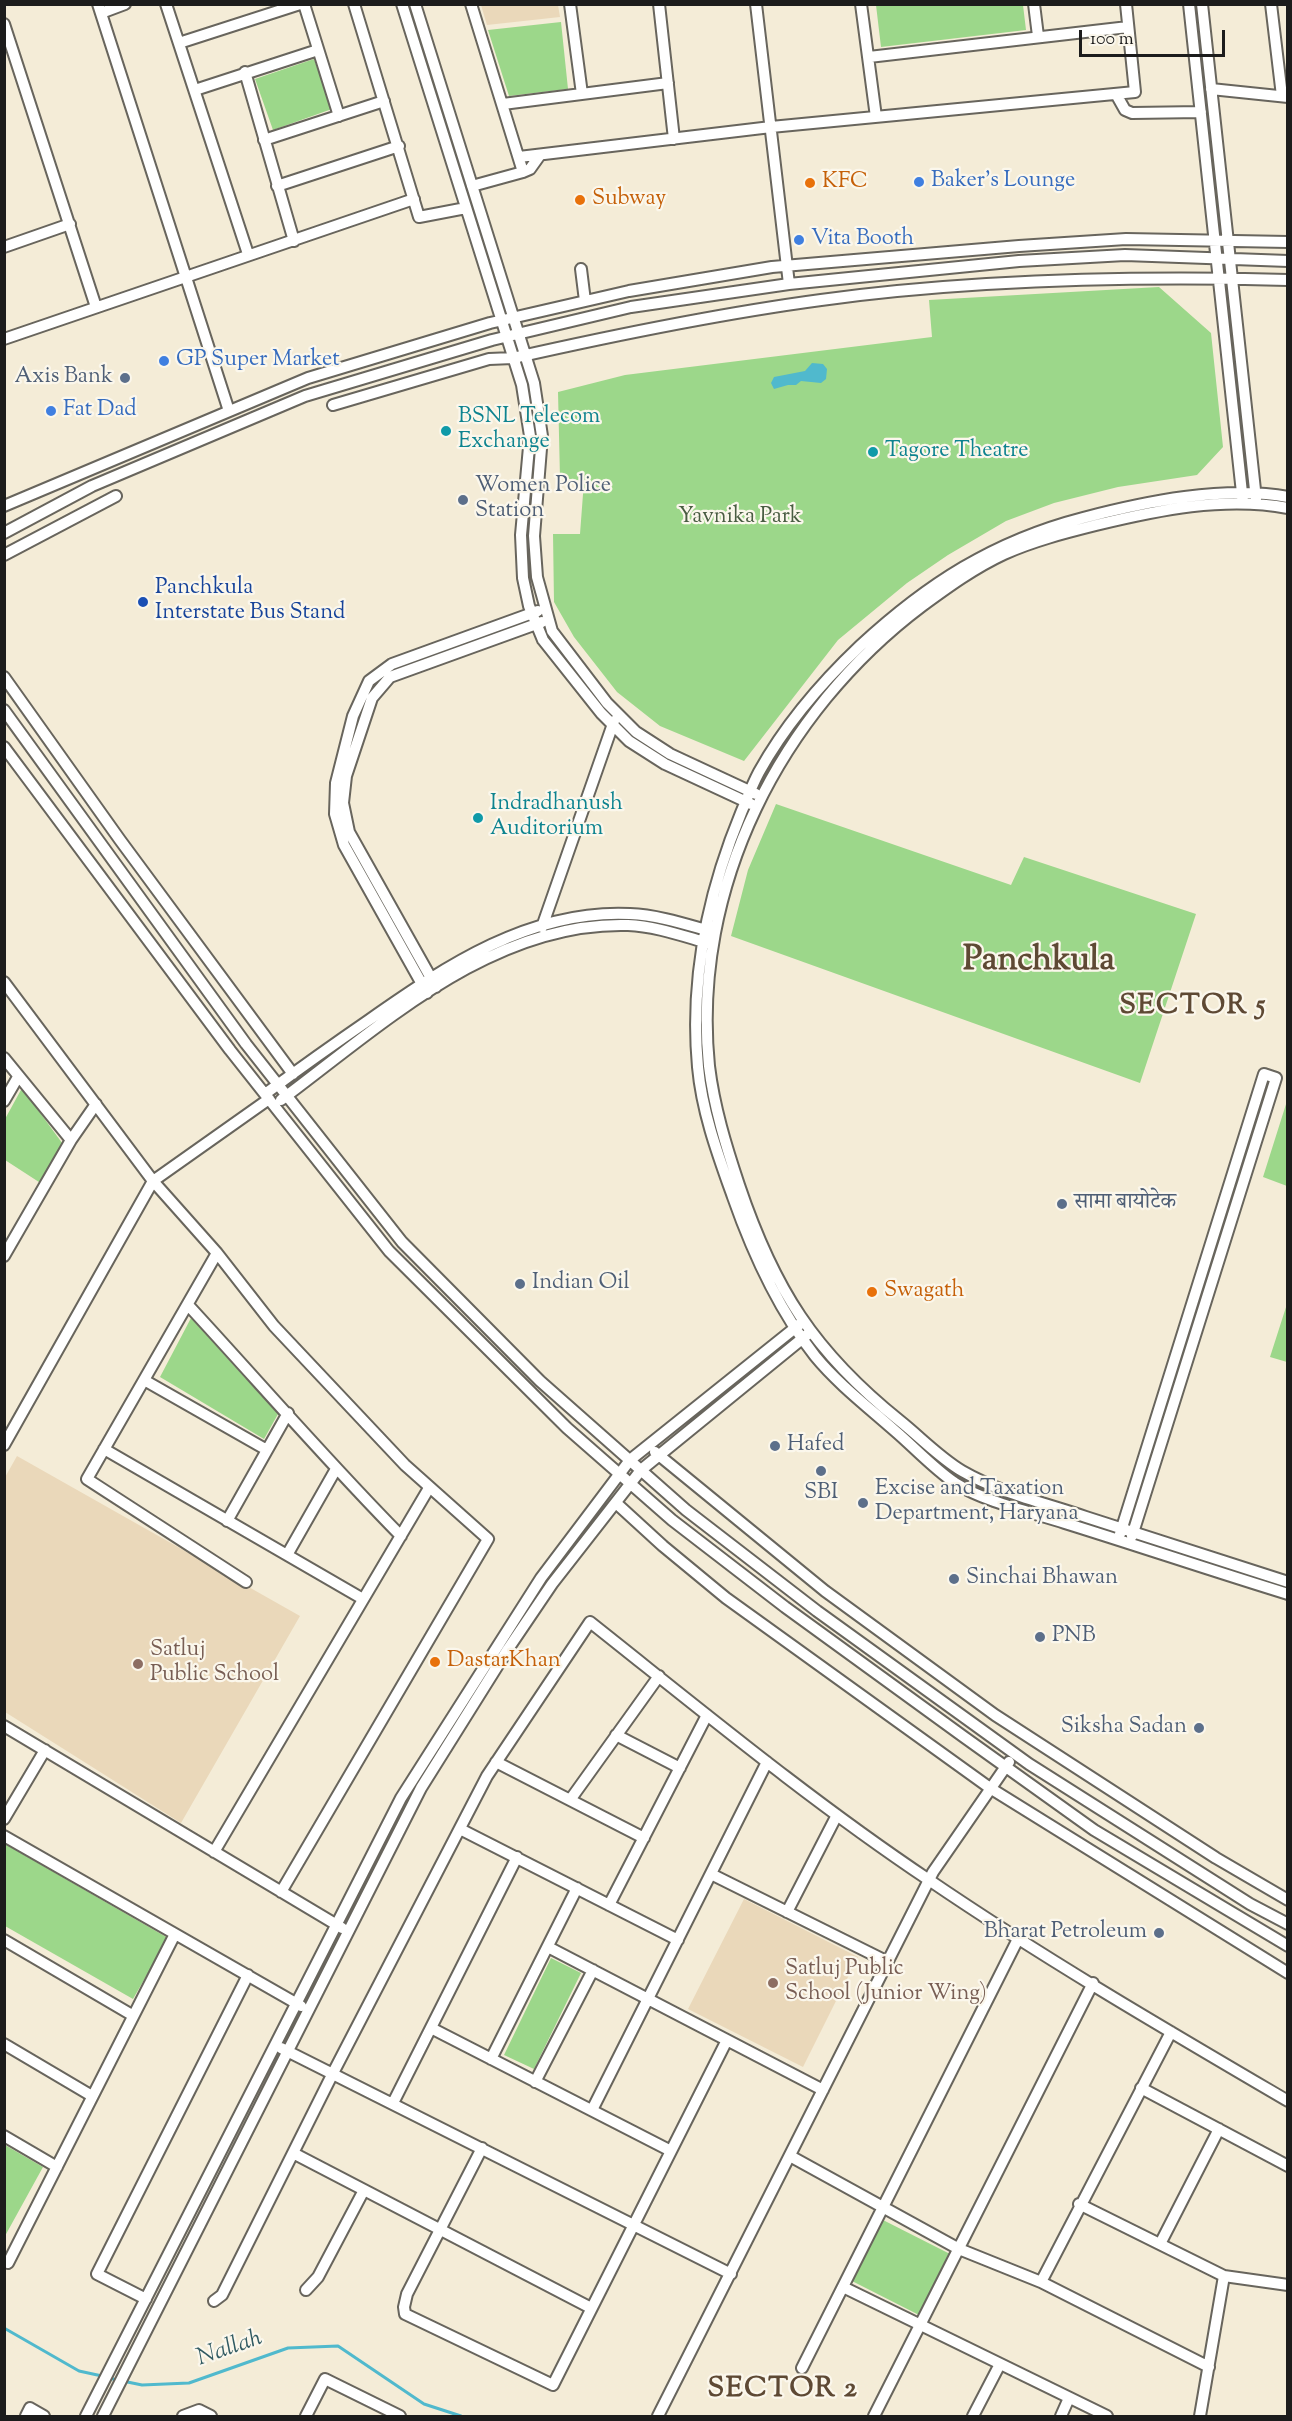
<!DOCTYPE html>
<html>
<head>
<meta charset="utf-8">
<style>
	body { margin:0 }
	#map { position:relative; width:1292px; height:2421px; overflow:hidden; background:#f4ecd7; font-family:"Sorts Mill Goudy",serif }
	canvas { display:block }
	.frame { position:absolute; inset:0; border:6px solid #1c1c1c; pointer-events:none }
	.scale { position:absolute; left:1079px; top:30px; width:146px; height:27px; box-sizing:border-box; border:3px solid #1c1c1c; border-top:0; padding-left:8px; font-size:18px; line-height:21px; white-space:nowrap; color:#1c1c1c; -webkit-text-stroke:4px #fbf7ec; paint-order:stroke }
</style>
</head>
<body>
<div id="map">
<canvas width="1292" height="2421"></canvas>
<div class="frame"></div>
<div class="scale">100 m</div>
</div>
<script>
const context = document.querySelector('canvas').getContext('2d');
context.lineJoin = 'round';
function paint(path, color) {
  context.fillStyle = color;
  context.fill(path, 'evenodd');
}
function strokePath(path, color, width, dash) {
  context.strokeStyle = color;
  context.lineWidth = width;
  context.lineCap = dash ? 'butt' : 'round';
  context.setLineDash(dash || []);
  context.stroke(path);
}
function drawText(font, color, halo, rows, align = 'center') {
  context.font = font + ' "Sorts Mill Goudy","Noto Serif Devanagari",serif';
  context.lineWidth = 4.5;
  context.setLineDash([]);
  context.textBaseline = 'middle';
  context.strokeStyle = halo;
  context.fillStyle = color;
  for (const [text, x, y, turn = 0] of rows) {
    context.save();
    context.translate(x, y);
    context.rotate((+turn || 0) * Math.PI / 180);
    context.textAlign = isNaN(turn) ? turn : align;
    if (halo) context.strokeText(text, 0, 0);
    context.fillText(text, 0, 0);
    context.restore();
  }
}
const built = new Path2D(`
	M481 5H558L560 17 487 25Z
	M17 1456 300 1616 181 1823 5 1712 4 1479Z
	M744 1899 858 1957 803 2067 688 2009Z`);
const green = new Path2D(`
	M876 5H1023L1026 30 881 47Z
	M561 22 568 89 509 96 488 30Z
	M314 59 332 109 273 130 255 79Z
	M1159 287 1211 333 1223 447 1197 475 1118 487 1054 503 1006 521 948 555 907 583 838 640 744 761 660 726 617 692 574 637 554 602 553 534H580L584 481 560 478 558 392 625 375 932 337 929 300Z
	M776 804 1011 885 1024 857 1196 914 1140 1083 731 936 748 870Z
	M22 1088 65 1147 42 1184 5 1160V1119Z
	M1287 1101 1288 1186H1287L1263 1177Z
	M1287 1304V1362L1270 1357Z
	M191 1318 278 1414 264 1439 160 1377Z
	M5 1844 168 1938 133 1999 5 1926Z
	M551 1958 581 1973 534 2069 504 2055Z
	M5 2145 43 2167 5 2236Z
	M883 2220 952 2255 921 2316 852 2281Z`);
const water = new Path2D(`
	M812 363 823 364 827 369 826 379 821 383 801 381 796 385H788L774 389 771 383 774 377 805 371Z`);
const stream = new Path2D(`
	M4 2328 79 2371 102 2376
	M108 2378 142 2385 189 2383 288 2348 338 2346 424 2404 461 2416`);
const minor = new Path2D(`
	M98 4 229 411
	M166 4 248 254
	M304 4 339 116
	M354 4 419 217 466 208
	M402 4 522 385 530 436 521 535 523 578 529 606 543 640 601 713 629 741 665 764 751 804
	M415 4 534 383 542 436 534 536 537 577 552 631 607 703 636 732 670 754 756 794
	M471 4 523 172
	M570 4 582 94
	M659 4 674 139
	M756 4 789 284
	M861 4 876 117
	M1034 4 1038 36
	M1189 4 1243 502
	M1202 4 1256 499
	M1271 4 1282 96
	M101 13 125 4
	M4 24 96 307
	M179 43 300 4
	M869 57 1128 27
	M245 72 294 241
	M1211 89 1288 97
	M195 90 318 50
	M1116 94 1125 110 1132 113 1201 112
	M503 104 668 83
	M264 140 384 101
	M519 157 771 127 1135 92 1126 4
	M277 186 399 146
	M472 186 523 172 530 169 540 155
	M4 247 70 224
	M581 269 585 301
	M4 339 414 199
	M333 405 489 359 513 358C615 335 717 314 821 300 975 279 1132 276 1288 280
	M1288 497C1225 485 1144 502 1083 518 994 541 927 584 860 646 821 683 785 725 759 772 752 785 747 799 741 813 708 893 690 980 698 1067 702 1112 718 1155 733 1197 753 1254 778 1309 815 1356 837 1383 868 1407 894 1430 914 1447 933 1468 955 1483 985 1502 1031 1512 1065 1523 1139 1546 1213 1571 1288 1594
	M4 506 308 378 490 323 629 291 772 267 1019 246 1126 239 1288 242
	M1288 508C1224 496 1158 510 1096 525 1064 533 1033 541 1004 554 974 568 948 587 922 606 781 712 691 887 709 1066 714 1107 726 1146 739 1185 774 1289 814 1352 900 1421 920 1437 940 1458 962 1471 1000 1493 1045 1503 1086 1517 1153 1538 1220 1560 1288 1582
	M4 533 92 486 305 396 492 340 631 307 789 284 1019 261 1125 255 1288 261
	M4 555 116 496
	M4 677 120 840 293 1074
	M4 710 246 1044 402 1242 540 1381 686 1510 817 1611 1029 1764 1250 1904 1288 1924
	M4 747 230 1050 389 1251 567 1428 672 1520 785 1607 964 1737 1094 1830 1288 1946
	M542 927 614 721
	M4 982 153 1181 217 1253 274 1326 405 1465 488 1539 281 1892
	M436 987 349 832 343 803 346 776 372 698 390 677 542 622
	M427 993 344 845 335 814 336 783 353 716 369 681 392 664 538 611
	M4 1058 71 1140
	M265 1094C299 1069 334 1044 369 1020 446 966 531 909 630 914 657 915 685 924 710 931
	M281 1100C383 1024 493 921 628 925 655 926 683 936 708 943
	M4 1101 18 1077
	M217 1253 87 1479 246 1582
	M4 1256 71 1140 96 1104
	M188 1305C259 1382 327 1461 401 1536
	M144 1380 267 1450
	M4 1445 153 1181 269 1099
	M104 1449 363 1599
	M655 1452 825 1591 995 1715 1216 1858 1288 1900
	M616 1503 663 1546 726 1598 990 1788 1288 1973
	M227 1521 288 1413
	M1120 1534 1264 1074 1276 1078 1132 1536
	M287 1555 336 1469
	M4 1726 342 1928
	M616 1735 680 1768
	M496 1762 644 1838
	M570 1800 659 1676
	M4 1819 45 1750
	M460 1829 678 1940
	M4 1836 301 2006
	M214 1852 429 1488
	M711 1874 888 1962
	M609 1905 707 1715
	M787 1912 837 1815
	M4 1940 132 2015
	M548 1947 823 2090
	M431 2028 671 2151
	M4 2044 92 2096
	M281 2048 731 2274
	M491 2059 577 1888
	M535 2082 593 1970
	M1141 2088 1288 2166
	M393 2103 517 1857
	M592 2110 767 1762
	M4 2136 57 2167
	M482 2148 407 2294 404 2307 405 2314 553 2385 727 2040
	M293 2153 591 2308
	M790 2156 959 2249 1041 2282 1209 2367
	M1079 2204 1224 2276 1288 2285
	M1160 2244 1219 2129
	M8 2263 175 1934
	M1041 2282 1171 2032
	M843 2287 1107 2416
	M306 2290 318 2277 364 2190
	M146 2299 97 2274 248 1975
	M214 2301 222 2295 333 2073 487 1776 590 1622C701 1710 811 1801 929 1880 1045 1959 1167 2030 1288 2101
	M802 2368 1019 1937
	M26 2416 30 2408 44 2416
	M86 2416 401 1798 541 1578 630 1460 800 1324
	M103 2416 421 1788 508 1649 552 1584 641 1470 808 1334
	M183 2416 199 2410 211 2416
	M306 2416 325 2379 400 2416
	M658 2416 933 1872 1009 1762
	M874 2416 1093 1983
	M973 2416 1000 2364
	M1061 2416 1069 2398
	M1200 2416 1224 2276`);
const markers = [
	[919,182,6,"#3f7fe0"],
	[810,183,6,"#e8710a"],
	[580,200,6,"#e8710a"],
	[799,240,6,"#3f7fe0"],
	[164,361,6,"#3f7fe0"],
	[125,378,6,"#5c6f8a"],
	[51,411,6,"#3f7fe0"],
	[446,431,6,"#0f9aa8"],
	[873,452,6,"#0f9aa8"],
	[463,500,6,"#5c6f8a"],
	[143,602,6,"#1a4fb4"],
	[478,818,6,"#0f9aa8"],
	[1062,1204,6,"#5c6f8a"],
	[520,1284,6,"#5c6f8a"],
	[872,1292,6,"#e8710a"],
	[775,1446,6,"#5c6f8a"],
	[821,1471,6,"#5c6f8a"],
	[863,1503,6,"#5c6f8a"],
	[954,1579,6,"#5c6f8a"],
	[1040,1637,6,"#5c6f8a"],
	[435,1662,6,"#e8710a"],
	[138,1664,6,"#8d6e63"],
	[1199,1728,6,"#5c6f8a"],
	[1159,1933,6,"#5c6f8a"],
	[773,1983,6,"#8d6e63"]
];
const shopNames = [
	["Baker's Lounge",931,182],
	["Vita Booth",811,240],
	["GP Super Market",176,361],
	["Fat Dad",63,411]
];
const foodNames = [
	["KFC",822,183],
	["Subway",592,200],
	["Swagath",884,1292],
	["DastarKhan",447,1662]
];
const serviceNames = [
	["Axis Bank",113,378,"right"],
	["Women Police",475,487],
	["Station",475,512],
	["सामा बायोटेक",1074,1204],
	["Indian Oil",532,1284],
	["Hafed",787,1446],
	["Excise and Taxation",875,1490],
	["Department, Haryana",875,1515],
	["SBI",821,1494,"center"],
	["Sinchai Bhawan",966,1579],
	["PNB",1052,1637],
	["Siksha Sadan",1187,1728,"right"],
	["Bharat Petroleum",1147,1933,"right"]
];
const cultureNames = [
	["BSNL Telecom",458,418],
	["Exchange",458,443],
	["Tagore Theatre",885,452],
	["Indradhanush",490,805],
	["Auditorium",490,830]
];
const parkNames = [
	["Yavnika Park",740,518]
];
const transitNames = [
	["Panchkula",155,589],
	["Interstate Bus Stand",155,614]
];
const educationNames = [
	["Satluj",150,1651],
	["Public School",150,1676],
	["Satluj Public",785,1970],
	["School (Junior Wing)",785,1995]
];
const waterNames = [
	["Nallah",230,2350,-19]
];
const districtNames = [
	["SECTOR 5",1193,1008],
	["SECTOR 2",783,2391]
];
const townNames = [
	["Panchkula",1039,963]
];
paint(built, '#ead8ba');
paint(green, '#9cd78a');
paint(water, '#50b9cd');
strokePath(stream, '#50b9cd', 3);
strokePath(minor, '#68655d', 14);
strokePath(minor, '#fff', 10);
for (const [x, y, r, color] of markers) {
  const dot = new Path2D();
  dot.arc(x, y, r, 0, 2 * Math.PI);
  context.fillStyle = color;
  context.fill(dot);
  strokePath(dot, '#fbf7ec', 2);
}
drawText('22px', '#366cbe', '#fbf7ec', shopNames, 'left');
drawText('22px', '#c56008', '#fbf7ec', foodNames, 'left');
drawText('22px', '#4e5e75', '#fbf7ec', serviceNames, 'left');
drawText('22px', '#0d838f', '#fbf7ec', cultureNames, 'left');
drawText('22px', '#495d42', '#fbf7ec', parkNames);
drawText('22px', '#164399', '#fbf7ec', transitNames, 'left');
drawText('22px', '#785e54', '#fbf7ec', educationNames, 'left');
drawText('italic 24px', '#315b63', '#fbf7ec', waterNames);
context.letterSpacing = '1.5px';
drawText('bold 28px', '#5e4934', '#fbf7ec', districtNames);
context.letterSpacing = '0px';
drawText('bold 34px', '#5e4934', '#fbf7ec', townNames);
</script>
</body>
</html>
